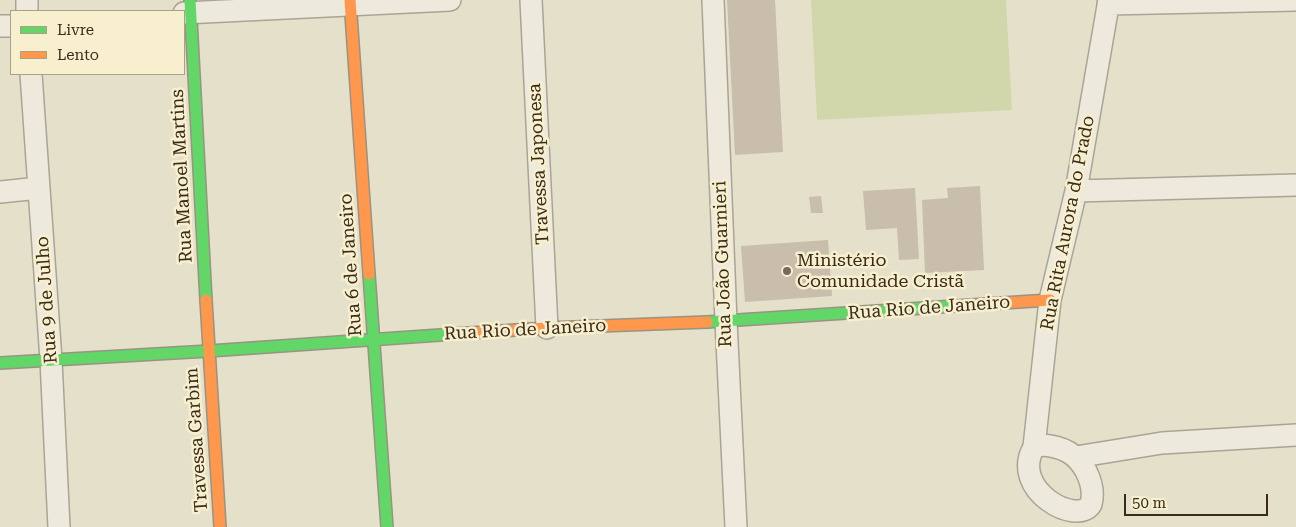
<!DOCTYPE html>
<html>
<head>
<meta charset="utf-8">
<style>
	body { margin:0 }
	#map { position:relative; width:1296px; height:527px; overflow:hidden; background:#e5e0ca; font-family:"Roboto Serif",serif }
	canvas { display:block }
	.legend { position:absolute; left:10px; top:10px; width:175px; height:65px; box-sizing:border-box; background:#f8efce; border:1px solid #aca186; margin:0; padding:6px 9px; list-style:none; font-size:15px; color:#392c1b }
	.legend li { display:flex; align-items:center; gap:10px; height:25px }
	.legend b { width:25px; border:1px solid #aca186 }
	.scale { position:absolute; left:1124px; top:494px; width:144px; height:22px; box-sizing:border-box; border:2px solid #392c1b; border-top:0; padding-left:6px; font-size:15px; line-height:18px; white-space:nowrap; color:#392c1b; -webkit-text-stroke:4px #f8efce; paint-order:stroke }
</style>
</head>
<body>
<div id="map">
<canvas width="1296" height="527"></canvas>
<ul class="legend">
<li><b style="height:6px;background:#63d668"></b>Livre</li>
<li><b style="height:6px;background:#ff974d"></b>Lento</li>
</ul>
<div class="scale">50 m</div>
</div>
<script>
const context = document.querySelector('canvas').getContext('2d');
context.lineJoin = 'round';
function paint(path, color) {
  context.fillStyle = color;
  context.fill(path, 'evenodd');
}
function strokePath(path, color, width, dash) {
  context.strokeStyle = color;
  context.lineWidth = width;
  context.lineCap = dash ? 'butt' : 'round';
  context.setLineDash(dash || []);
  context.stroke(path);
}
function drawText(font, color, halo, rows, align = 'center') {
  context.font = font + ' "Roboto Serif",serif';
  context.lineWidth = 5;
  context.setLineDash([]);
  context.textBaseline = 'middle';
  context.strokeStyle = halo;
  context.fillStyle = color;
  for (const [text, x, y, turn = 0] of rows) {
    context.save();
    context.translate(x, y);
    context.rotate((+turn || 0) * Math.PI / 180);
    context.textAlign = isNaN(turn) ? turn : align;
    if (halo) context.strokeText(text, 0, 0);
    context.fillText(text, 0, 0);
    context.restore();
  }
}
const green = new Path2D(`
	M811 0H1006L1012 110 817 120Z`);
const building = new Path2D(`
	M727 0H775L783 152 735 155Z
	M980 186 984 270 925 273 922 200 948 198 947 188Z
	M915 188 919 259 899 260 897 228 866 230 863 191Z
	M821 196 823 213H811L809 197Z
	M828 240 832 296 745 302 741 246Z`);
const street = new Path2D(`
	M27 0V11
	M531 0 547 328
	M713 0 726 321 736 527
	M1108 4 1296 0
	M184 13 450 0
	M0 26H11
	M31 74 51 360 59 527
	M1076 191 1296 185
	M0 192 39 188
	M1043 445C1063 447 1076 453 1086 471 1091 481 1094 493 1091 504 1078 527 1009 490 1034 447Z
	M1034 447 1050 300 1076 191 1109 0
	M1076 457 1162 443 1296 435`);
const fast = new Path2D(`
	M190 0 206 300
	M369 274 387 527
	M707 322 955 306
	M0 363 209 351 469 333`);
const slow = new Path2D(`
	M350 0 369 274
	M206 300 220 527
	M955 306 1050 300
	M469 333 547 328 707 322`);
const markers = [
	[787,271,5,"#756b58"]
];
const streetNames = [
	["Travessa Japonesa",539,164,-93],
	["Rua Manoel Martins",182,176,-93],
	["Rua Rita Aurora do Prado",1068,223,-79],
	["Rua João Guarnieri",723,264,-92],
	["Rua 6 de Janeiro",351,265,-94],
	["Rua 9 de Julho",47,300,-94],
	["Rua Rio de Janeiro",929,308,-4],
	["Rua Rio de Janeiro",525,330,-3],
	["Travessa Garbim",197,440,-94]
];
const poiNames = [
	["Ministério",797,261],
	["Comunidade Cristã",797,282]
];
paint(green, '#d2d7ab');
paint(building, '#c9bdab');
strokePath(street, '#aaa494', 24);
strokePath(fast, '#999384', 14);
strokePath(slow, '#999384', 14);
strokePath(street, '#ede9dc', 21);
strokePath(fast, '#63d668', 11);
strokePath(slow, '#ff974d', 11);
for (const [x, y, r, color] of markers) {
  const dot = new Path2D();
  dot.arc(x, y, r, 0, 2 * Math.PI);
  context.fillStyle = color;
  context.fill(dot);
  strokePath(dot, '#f8efce', 2);
}
drawText('18px', '#392c1b', '#f8efce', streetNames);
drawText('18px', '#392c1b', '#f8efce', poiNames, 'left');
</script>
</body>
</html>
